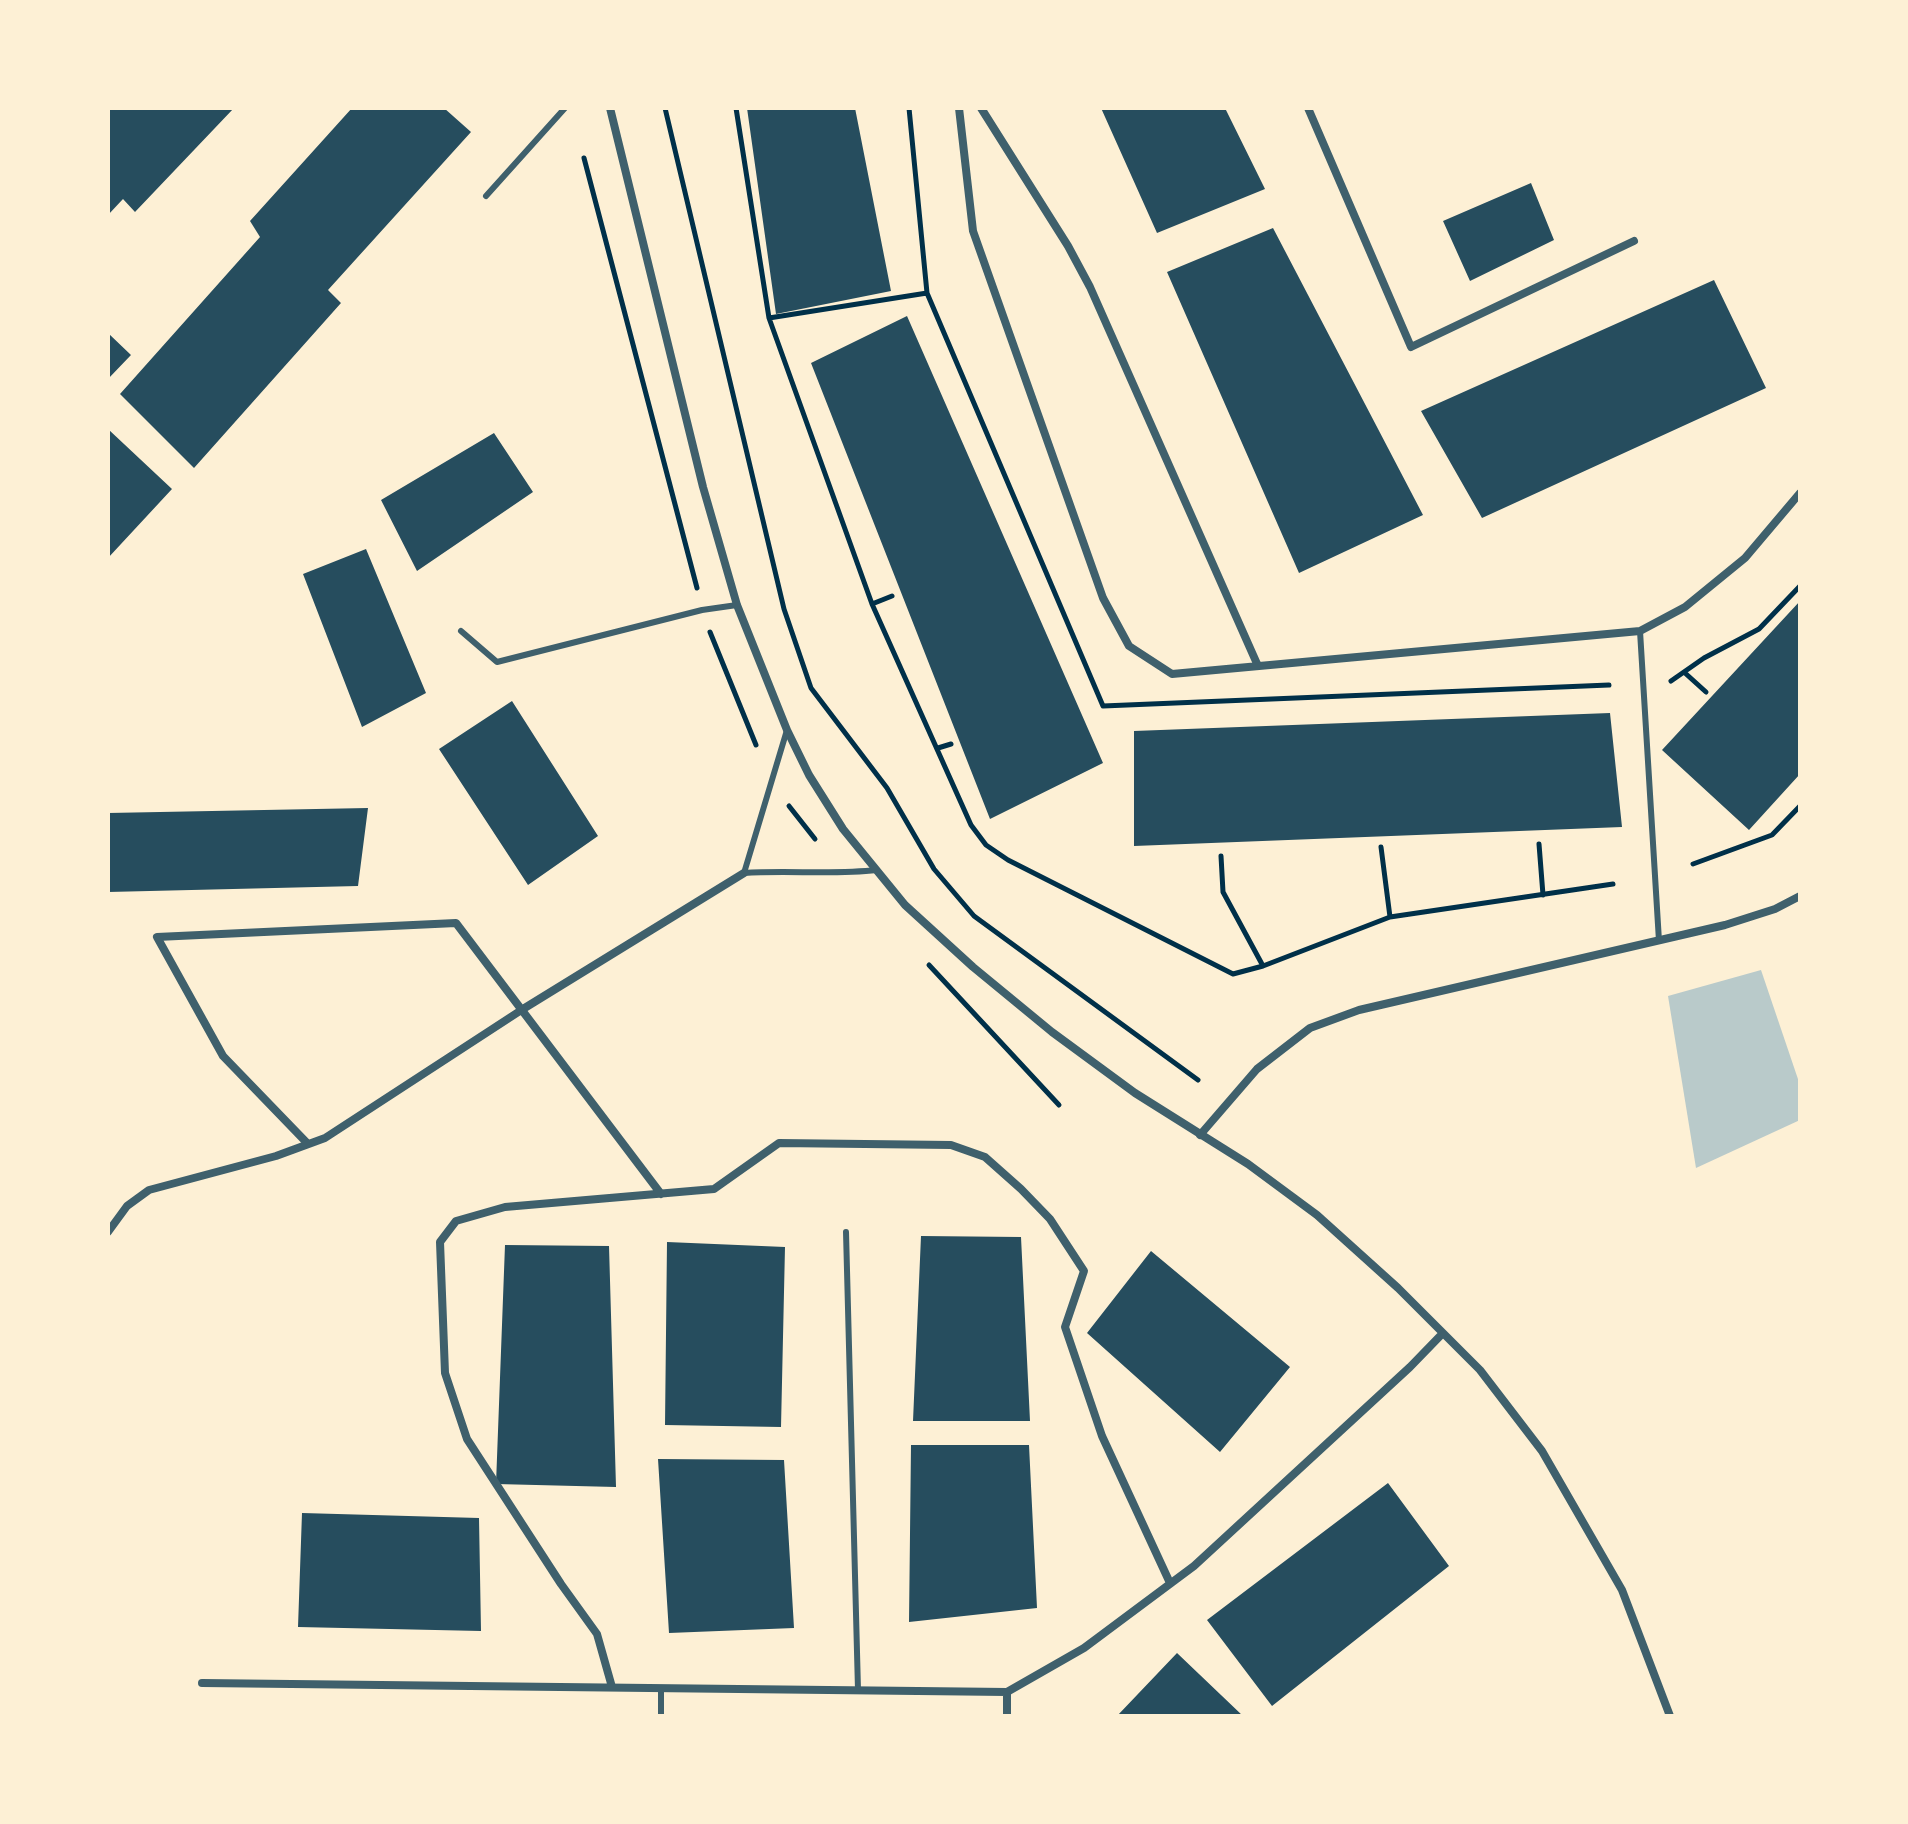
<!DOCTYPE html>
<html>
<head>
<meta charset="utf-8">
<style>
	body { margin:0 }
	#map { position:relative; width:1908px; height:1824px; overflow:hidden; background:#fdf0d5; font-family:Roboto,sans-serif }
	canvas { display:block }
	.frame { position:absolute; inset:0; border:110px solid #fdf0d5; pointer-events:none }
</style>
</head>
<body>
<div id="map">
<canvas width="1908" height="1824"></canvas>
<div class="frame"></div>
</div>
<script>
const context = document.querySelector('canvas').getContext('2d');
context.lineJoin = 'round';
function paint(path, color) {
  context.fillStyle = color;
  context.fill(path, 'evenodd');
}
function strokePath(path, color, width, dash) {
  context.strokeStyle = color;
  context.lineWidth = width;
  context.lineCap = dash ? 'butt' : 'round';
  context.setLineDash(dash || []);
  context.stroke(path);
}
const green = new Path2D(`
	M1761 970 1800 1085V1120L1696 1168 1668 996Z`);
const building = new Path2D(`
	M108 108H234L135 212 123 199 108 215Z
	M352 108H444L471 132 328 290 341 303 194 468 120 394 260 237 250 221Z
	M747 108H855L891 291 776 314Z
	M1101 108H1225L1265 189 1157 233Z
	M1531 183 1554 240 1470 281 1443 221Z
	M1273 228 1423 515 1299 573 1167 272Z
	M1714 280 1766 388 1482 518 1421 411Z
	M907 316 1103 763 990 819 811 363Z
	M108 333 131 355 108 379Z
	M108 429 172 489 108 558Z
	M494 433 533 492 417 571 381 500Z
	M366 549 426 693 362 727 303 574Z
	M1800 601V774L1749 830 1662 750Z
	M512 701 598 836 528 885 439 749Z
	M1610 713 1622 827 1134 846V731Z
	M368 808 358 886 108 892V813Z
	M921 1236 1021 1237 1030 1421H913Z
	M667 1242 785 1247 781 1427 665 1425Z
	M505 1245 609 1246 616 1487 496 1484Z
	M1151 1251 1290 1367 1220 1452 1087 1333Z
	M911 1445H1029L1037 1608 909 1622Z
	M658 1459 784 1460 794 1628 669 1633Z
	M1388 1483 1449 1566 1272 1706 1207 1620Z
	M302 1513 479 1518 481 1631 298 1627Z
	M1177 1653 1243 1716H1117Z`);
const path = new Path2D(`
	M665 108 784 609 811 688 887 788 934 869 974 916 1198 1080
	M736 108 769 318 927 293
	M909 108 927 293 1103 706 1609 685
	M584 158 697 588
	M769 318 872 604 971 825 986 845 1008 860 1233 974 1263 966 1390 917 1613 884
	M872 604 892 596
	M710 632 756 745
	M1685 673 1706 692
	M1671 681 1704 658 1759 629 1800 586
	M938 748 951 744
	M789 806 815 839
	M1539 844 1543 895
	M1381 847 1390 917
	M1221 856 1223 892 1263 966
	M1693 864 1772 835 1800 806
	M929 965 1059 1105`);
const service = new Path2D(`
	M486 196 565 108
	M461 631 497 662 702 610 737 605
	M1640 631 1659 941
	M787 730 744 873C788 870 832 875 877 870
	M846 1232 858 1690
	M661 1688V1716`);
const minor = new Path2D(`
	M610 108 703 487 737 605 787 730 809 775 843 829 905 905 973 967 1052 1032 1135 1093 1248 1164 1317 1215 1398 1288 1480 1370 1542 1451 1622 1590 1670 1716
	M959 108 973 231 1103 598 1129 646 1172 674 1640 631 1685 607 1745 558 1800 493
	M981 108 1068 246 1090 287 1258 666
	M1308 108 1411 347 1634 241
	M1200 1135 1257 1069 1310 1028 1359 1010 1725 925 1775 909 1800 896
	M308 1144 223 1056 157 937 456 923 661 1194
	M108 1232 127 1206 149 1190 276 1156 325 1138 523 1009 744 873
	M202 1683 1007 1692 1084 1648 1194 1566 1410 1367 1443 1333
	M612 1687 597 1634 561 1584 467 1439 445 1373 440 1242 456 1221 505 1207 714 1189 779 1143 951 1145 985 1157 1021 1189 1050 1219 1084 1271 1065 1327 1102 1436 1170 1583
	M1007 1692V1716`);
paint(green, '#b9caca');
paint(building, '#264d5e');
strokePath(path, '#003049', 5);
strokePath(service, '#3f606c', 6);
strokePath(minor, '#3f606c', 8);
</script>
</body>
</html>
